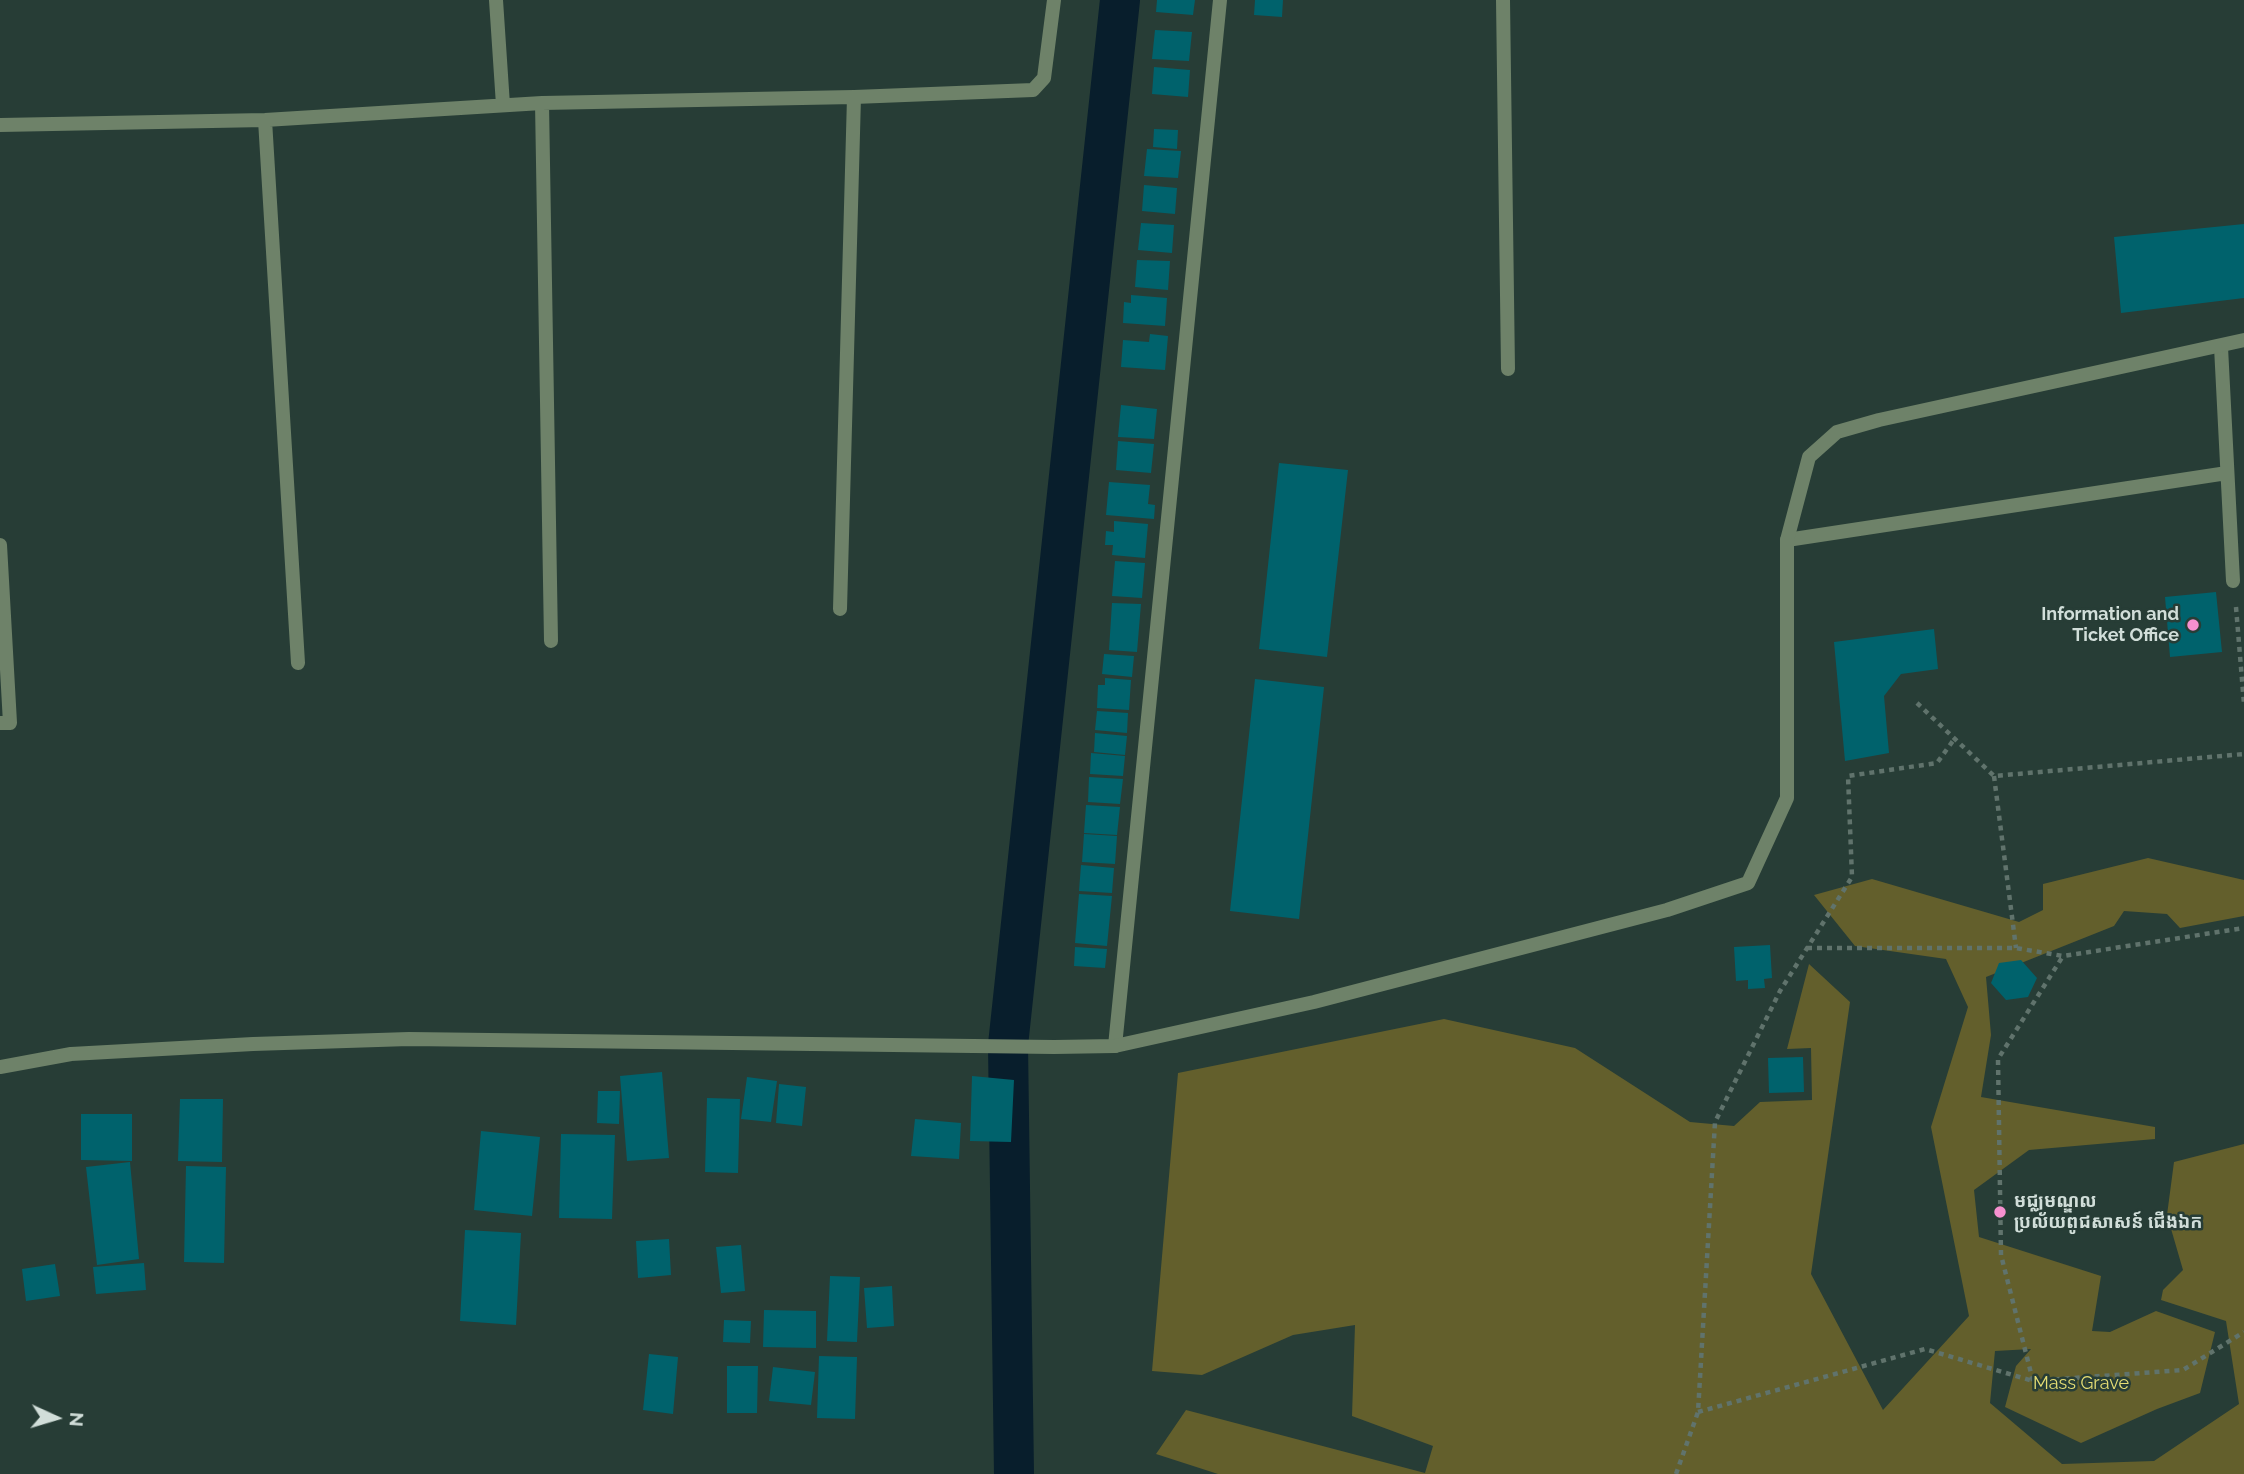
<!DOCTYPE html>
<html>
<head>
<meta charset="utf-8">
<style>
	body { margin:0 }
	#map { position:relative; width:2244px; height:1474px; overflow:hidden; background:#273d36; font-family:Raleway,sans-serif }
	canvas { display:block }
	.north { position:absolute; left:21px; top:1383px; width:70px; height:70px; -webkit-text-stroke:5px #273d36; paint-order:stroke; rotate:94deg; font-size:19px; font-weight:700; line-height:28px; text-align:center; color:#d1ded9 }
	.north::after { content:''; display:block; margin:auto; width:24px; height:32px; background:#d1ded9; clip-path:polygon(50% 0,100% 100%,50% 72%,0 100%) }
</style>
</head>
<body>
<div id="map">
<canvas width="2244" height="1474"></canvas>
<div class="north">N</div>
</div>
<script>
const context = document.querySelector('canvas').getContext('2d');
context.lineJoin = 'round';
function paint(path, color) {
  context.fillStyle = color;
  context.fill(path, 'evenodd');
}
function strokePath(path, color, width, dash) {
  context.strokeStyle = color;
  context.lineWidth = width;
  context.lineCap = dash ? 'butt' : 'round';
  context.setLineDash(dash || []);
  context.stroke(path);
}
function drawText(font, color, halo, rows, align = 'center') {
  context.font = font + ' Raleway,"Noto Sans Khmer",sans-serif';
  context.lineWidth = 5;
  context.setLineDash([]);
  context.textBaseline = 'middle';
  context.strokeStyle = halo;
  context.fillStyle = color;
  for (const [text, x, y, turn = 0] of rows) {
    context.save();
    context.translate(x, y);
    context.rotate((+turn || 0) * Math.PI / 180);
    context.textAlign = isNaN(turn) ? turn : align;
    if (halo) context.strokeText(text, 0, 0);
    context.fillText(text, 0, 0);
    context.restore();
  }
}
const green = new Path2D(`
	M2148 858 2244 880V916L2180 928 2167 914 2124 911 2114 926 1986 977 1991 1035 1981 1097 2155 1127V1139L2029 1150 1974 1190 1979 1237 2101 1276 2092 1331 2110 1332 2156 1311 2215 1332 2200 1393 2157 1409 2081 1443 2005 1407 2016 1366 2031 1349 1995 1351 1990 1403 2062 1464 2154 1461 2239 1404 2226 1321 2161 1300 2163 1290 2183 1270 2167 1215 2174 1162 2244 1144V1474H1218L1156 1454 1186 1410 1425 1473 1433 1446 1352 1416 1355 1325 1293 1335 1202 1375 1152 1371 1178 1073 1444 1019 1575 1048 1690 1122 1734 1126 1760 1102 1812 1100 1811 1048 1787 1049 1809 964 1850 1002 1811 1274 1883 1410 1969 1316 1931 1127 1968 1007 1946 959 1855 946 1814 895 1872 879 2019 922 2043 910V884Z`);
const canal = new Path2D(`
	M1014 1474 1008 1045 1120 0`);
const building = new Path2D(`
	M1157 0H1195L1193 15 1156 12Z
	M1255 0H1283L1282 17 1254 15Z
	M1155 30 1192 32 1189 61 1152 59Z
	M1154 67 1190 70 1188 97 1152 94Z
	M1154 129 1178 130 1177 149 1153 147Z
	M1147 149 1181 151 1178 178 1144 176Z
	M1144 185 1177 188 1175 214 1142 211Z
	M1141 223 1174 225 1172 253 1138 250Z
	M2244 224V298L2121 313 2114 237Z
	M1137 260 1170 261 1168 290 1135 287Z
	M1131 295 1167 298 1165 326 1123 323 1124 302 1131 303Z
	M1150 334 1168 336 1165 370 1121 367 1123 340 1149 342Z
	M1121 405 1157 409 1154 439 1118 437Z
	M1118 441 1154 444 1151 473 1116 470Z
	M1279 463 1348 470 1327 657 1259 649Z
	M1109 482 1150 485 1148 504 1155 505 1154 519 1106 515Z
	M1114 521 1148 524 1145 558 1112 555 1113 545H1105L1106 531 1114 532Z
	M1115 561 1145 563 1142 598 1112 596Z
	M2216 592 2222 652 2170 657 2165 597Z
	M1112 603 1141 604 1137 652 1109 650Z
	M1934 629 1938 669 1901 674 1884 696 1889 753 1845 761 1834 642Z
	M1104 654 1134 656 1132 677 1102 674Z
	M1105 678 1131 680 1129 710 1097 708 1098 685H1105Z
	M1255 679 1324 687 1299 919 1230 911Z
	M1097 711 1128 713 1127 733 1095 730Z
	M1095 733 1127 736 1125 755 1094 752Z
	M1091 753 1125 756 1123 776 1090 774Z
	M1089 777 1123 779 1120 804 1088 802Z
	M1086 805 1120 807 1117 835 1084 833Z
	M1084 834 1117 836 1115 864 1082 862Z
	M1081 865 1114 868 1112 893 1079 891Z
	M1079 894 1112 896 1107 946 1075 943Z
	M1770 945 1772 978 1764 979 1765 988 1748 989V980L1736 981 1734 947Z
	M1075 947 1107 949 1105 968 1074 966Z
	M2021 960 2037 978 2028 997 2006 1000 1991 983 1999 963Z
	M1803 1057 1804 1092 1769 1093 1768 1058Z
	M662 1072 669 1158 627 1161 620 1076Z
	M972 1076 1014 1080 1011 1142 970 1141Z
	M747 1077 777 1081 771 1122 741 1119Z
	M779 1084 806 1087 802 1126 776 1123Z
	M598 1091H620L619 1124 597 1123Z
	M707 1098 740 1099 738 1173 705 1172Z
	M180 1099H223L222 1162 178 1161Z
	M81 1114H132V1161L81 1160Z
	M915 1119 961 1123 959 1159 911 1156Z
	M481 1131 540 1137 532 1216 474 1210Z
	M561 1134 615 1135 612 1219 559 1218Z
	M130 1162 139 1259 97 1265 86 1167Z
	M186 1166 226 1167 224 1263 184 1262Z
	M465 1230 521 1233 516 1325 460 1321Z
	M669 1239 671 1275 638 1278 636 1241Z
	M741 1245 745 1291 721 1293 716 1247Z
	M144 1263 146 1290 96 1294 93 1267Z
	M55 1264 60 1296 26 1301 22 1269Z
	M830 1276 860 1277 857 1342 827 1341Z
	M892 1286 894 1326 867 1328 864 1288Z
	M764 1310 816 1311V1348L763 1347Z
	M724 1320 751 1321 750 1343 723 1342Z
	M649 1354 678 1357 673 1414 643 1410Z
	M819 1356 857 1357 855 1419 817 1418Z
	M727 1366H758L757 1413H727Z
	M773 1367 815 1372 811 1405 769 1401Z`);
const path = new Path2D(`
	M2236 607 2244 704
	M1917 703 1994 776 2244 754
	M1994 776 2016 948
	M1807 948H2016L2063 956 2244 928
	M2033 1381 2001 1255 1998 1059 2063 956
	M1698 1412 1925 1349 2033 1381 2183 1370 2244 1332
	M1676 1474 1698 1412 1715 1122 1780 991 1852 877 1848 776 1937 763 1955 738`);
const service = new Path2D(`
	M2221 347 2233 581
	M1787 540 2227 473`);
const minor = new Path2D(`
	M496 0 503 105
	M1503 0 1508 369
	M542 103 551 641
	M265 120 298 663
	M0 125 265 120 542 103 854 97 1033 90 1044 78 1054 0
	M0 545 10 723H0
	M840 609 854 97
	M1115 1046 1220 0`);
const tertiary = new Path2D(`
	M0 1067 71 1054 253 1044 409 1039 1054 1047 1115 1046 1314 1002 1667 910 1748 883 1787 798V540L1809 457 1837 432 1879 420 2244 340`);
const markers = [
	[2193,625,7,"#f690cf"],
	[2000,1212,7,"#f690cf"]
];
const poiNames = [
	["Information and",2179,615],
	["Ticket Office",2179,636],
	["មជ្ឈមណ្ឌល",2014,1202,"left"],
	["ប្រល័យពូជសាសន៍ ជើងឯក",2014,1223,"left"]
];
const parkNames = [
	["Mass Grave",2081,1384]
];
paint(green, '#635f2c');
strokePath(canal, '#081e2c', 40);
paint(building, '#00626c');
strokePath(path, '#60736c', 4.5, [5, 5]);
strokePath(service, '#6e8269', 14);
strokePath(minor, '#6e8269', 14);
strokePath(tertiary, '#6e8269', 14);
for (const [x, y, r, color] of markers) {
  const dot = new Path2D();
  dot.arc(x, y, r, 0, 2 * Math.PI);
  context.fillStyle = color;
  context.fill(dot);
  strokePath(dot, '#273d36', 2.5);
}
drawText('bold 18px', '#d1ded9', '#273d36', poiNames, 'right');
drawText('18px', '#e6de74', '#273d36', parkNames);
</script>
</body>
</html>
